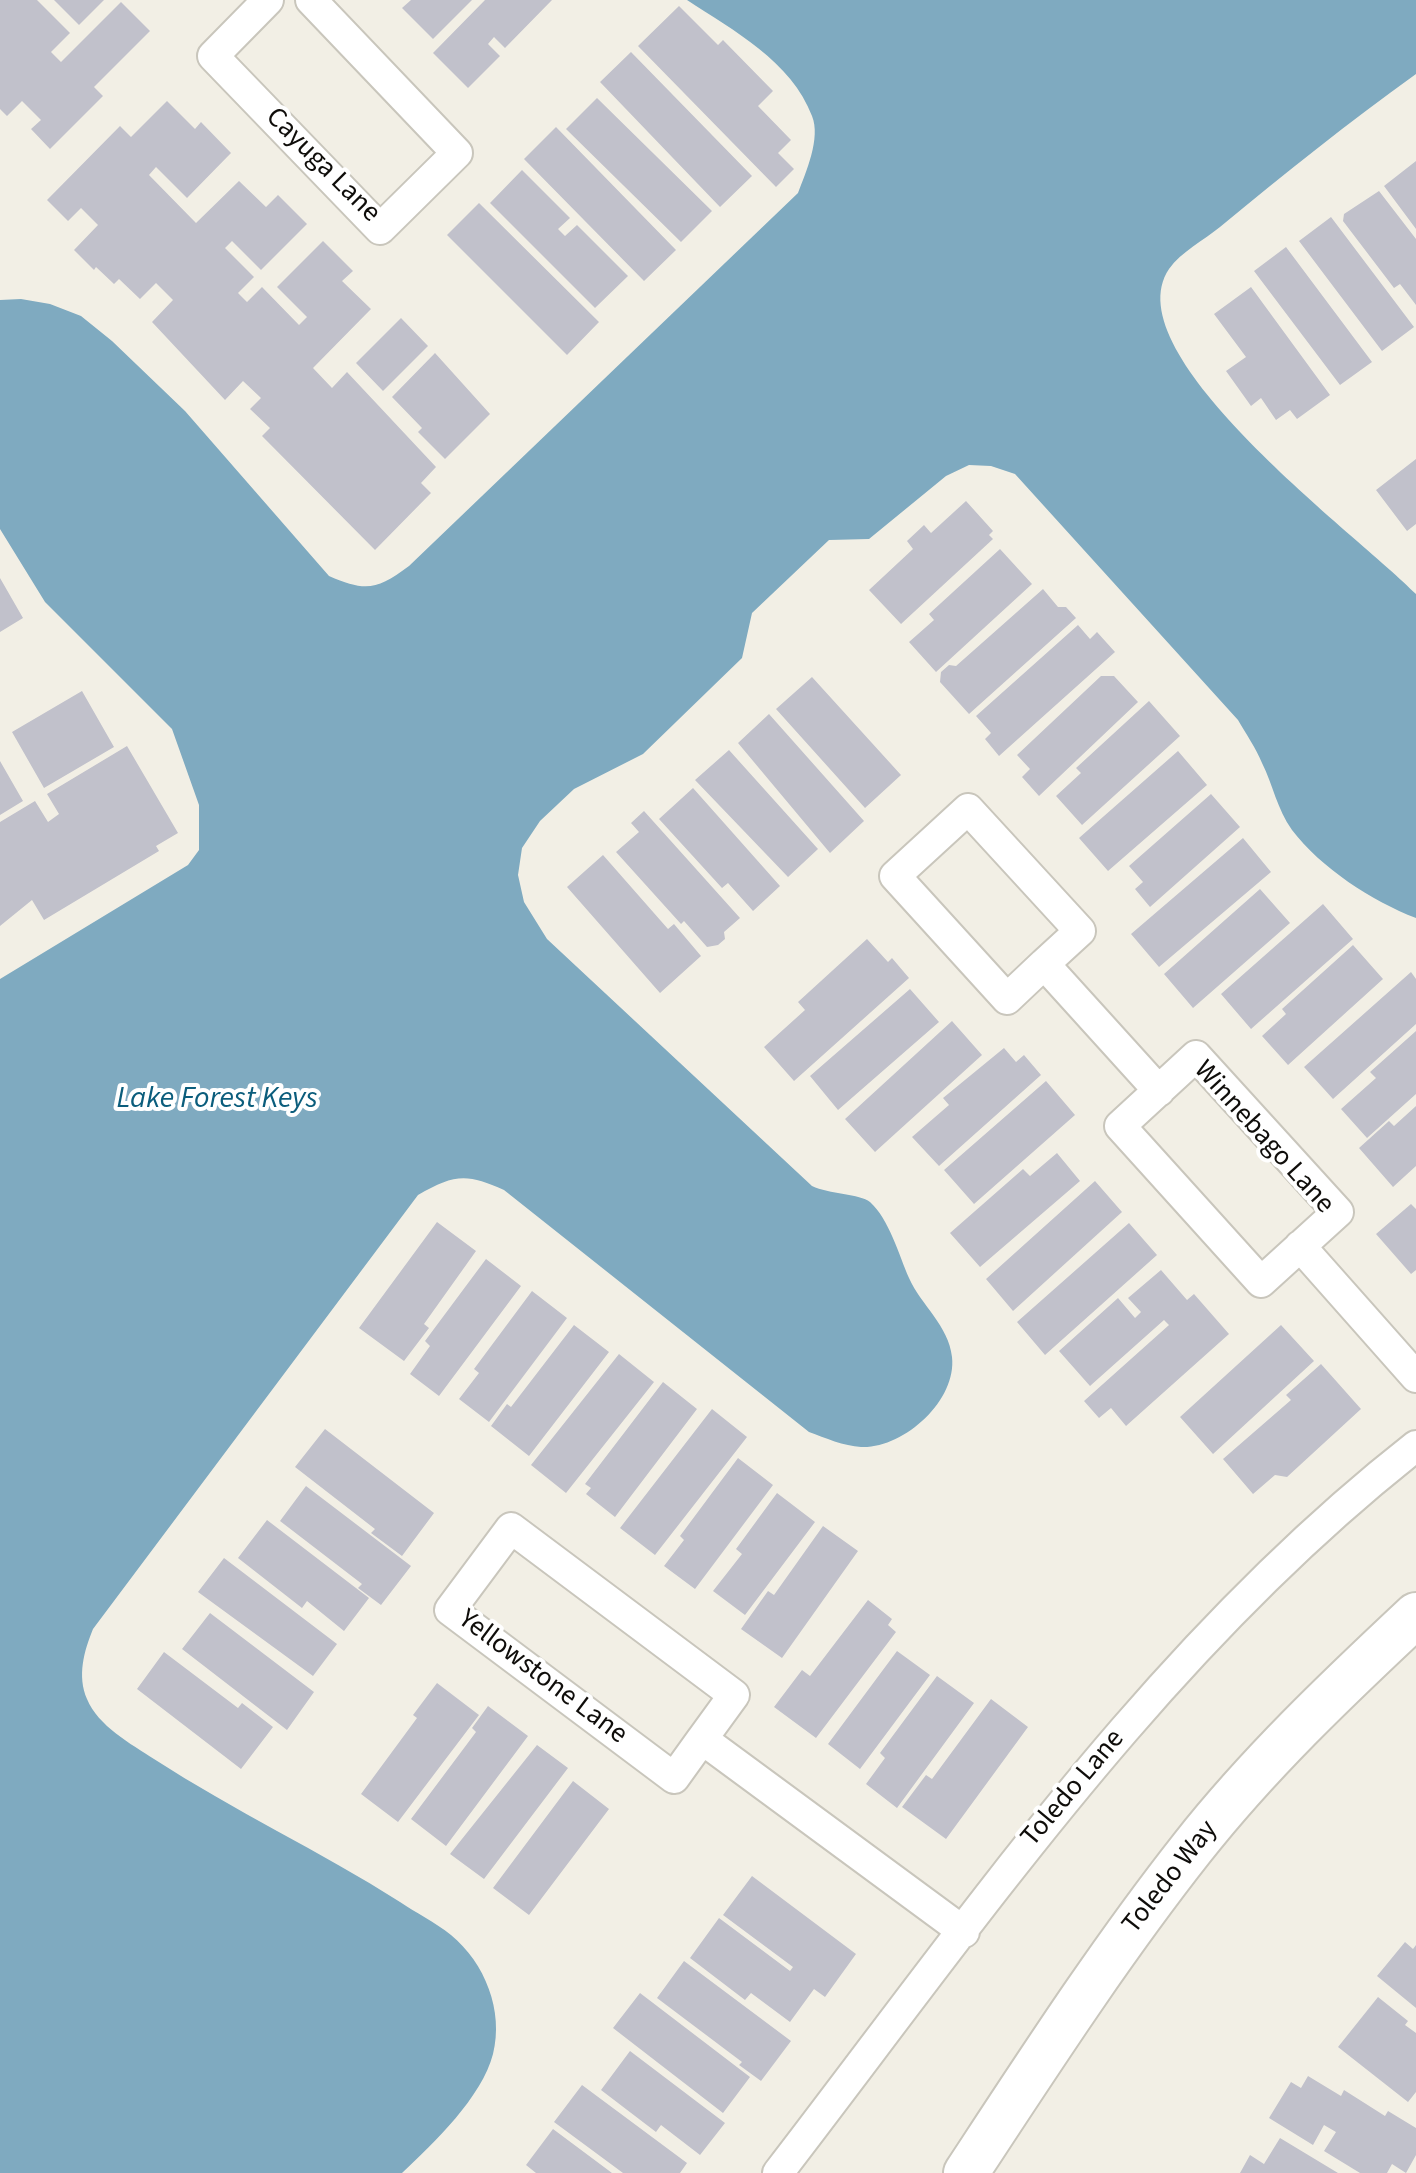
<!DOCTYPE html>
<html>
<head>
<meta charset="utf-8">
<style>
	body { margin:0 }
	canvas { display:block; background:#f2efe5 }
</style>
</head>
<body>
<canvas width="1416" height="2173"></canvas>
<script>
const context = document.querySelector('canvas').getContext('2d');
context.lineJoin = 'round';
function paint(path, color) {
  context.fillStyle = color;
  context.fill(path, 'evenodd');
}
function strokePath(path, color, width, dash) {
  context.strokeStyle = color;
  context.lineWidth = width;
  context.lineCap = dash ? 'butt' : 'round';
  context.setLineDash(dash || []);
  context.stroke(path);
}
function drawText(font, color, halo, rows, align = 'center') {
  context.font = font + ' "Source Sans 3",sans-serif';
  context.lineWidth = 8;
  context.setLineDash([]);
  context.textBaseline = 'middle';
  context.strokeStyle = halo;
  context.fillStyle = color;
  for (const [text, x, y, turn = 0] of rows) {
    context.save();
    context.translate(x, y);
    context.rotate((+turn || 0) * Math.PI / 180);
    context.textAlign = isNaN(turn) ? turn : align;
    if (halo) context.strokeText(text, 0, 0);
    context.fillText(text, 0, 0);
    context.restore();
  }
}
const water = new Path2D(`
	M687 0H1416V74C1349 122 1284 174 1220 227 1204 240 1181 252 1169 269 1111 355 1362 538 1416 594V918C1372 901 1321 868 1292 830 1277 809 1273 785 1262 763 1256 748 1246 734 1238 720L1015 474 991 466 969 465 946 476 869 539 829 540 752 613 742 658 643 754 574 789 540 821 522 848 518 875 524 902 547 939 812 1186C829 1194 860 1194 870 1202 889 1219 899 1255 909 1278 921 1305 949 1326 952 1357 957 1401 903 1449 861 1447 844 1446 825 1438 809 1432L504 1190C467 1173 454 1174 418 1195L93 1629C84 1651 77 1676 87 1699 98 1726 131 1744 154 1759 234 1811 320 1851 400 1902 416 1913 435 1922 451 1935 485 1963 504 2011 493 2054 482 2097 434 2143 402 2173H0V979L188 865 199 850V805L172 729 45 602 0 529V300L21 299 50 304 81 316 112 341 185 411 329 576C366 592 377 590 409 566L798 193C806 172 821 138 812 116 792 62 733 30 687 0Z`);
const building = new Path2D(`
	M0 0H37L70 33 51 52 61 62 121 2 150 31 94 87 103 96 50 149 31 129 41 120 22 101 7 116 0 109Z
	M54 0H104L79 25Z
	M411 0H472L433 39 402 8Z
	M485 0H552L505 48 494 37 488 44 500 56 468 88 433 53Z
	M679 6 718 45 723 40 773 91 758 106 791 140 778 153 794 169 776 187 638 46Z
	M631 52 752 176 720 207 600 82Z
	M597 98 712 211 681 242 566 129Z
	M167 101 195 129 201 122 231 153 187 198 156 167 149 175 196 223 239 181 266 207 278 195 307 224 261 270 232 241 225 248 254 277 238 293 247 302 262 287 299 325 307 317 277 287 323 241 353 271 342 281 371 309 313 368 332 388 347 372 436 467 421 483 431 493 375 550 262 436 270 428 250 409 261 398 243 381 225 400 152 322 173 300 156 283 140 299 119 279 114 284 96 267 94 270 74 250 98 225 81 208 68 221 47 200 120 126 131 137Z
	M556 127 676 250 644 281 524 159Z
	M1416 161V229L1384 186Z
	M522 170 570 218 558 229 565 236 577 225 628 276 595 308 490 203Z
	M1379 191 1416 239V305L1400 284 1394 288 1343 221 1344 214Z
	M479 203 599 322 567 355 447 235Z
	M1331 217 1414 327 1382 351 1299 241Z
	M1286 247 1372 362 1340 385 1254 271Z
	M1251 287 1330 395 1297 419 1290 410 1276 420 1261 398 1251 406 1226 371 1246 357 1214 314Z
	M401 318 428 346 383 391 356 363Z
	M435 353 490 414 445 459 418 432 422 428 392 397Z
	M1416 459V524L1407 531 1376 490Z
	M966 501 993 531 989 535 993 539 901 624 869 590 913 549 907 541 924 525 931 533Z
	M1000 549 1032 584 936 672 909 642 934 620 929 614Z
	M0 578 23 618 0 632Z
	M1043 589 1058 607H1066L1076 618 969 714 940 682 941 672 949 665 956 666Z
	M1078 625 1090 639 1097 632 1115 652 999 756 985 739 991 733 976 716Z
	M1101 676H1114L1138 702 1039 796 1022 777 1030 769 1017 755Z
	M812 677 901 775 865 808 776 709Z
	M82 691 114 747 44 788 12 732Z
	M1149 701 1180 736 1082 825 1056 796 1081 773 1076 768Z
	M769 714 864 821 830 853 738 743Z
	M127 746 178 833 156 846 159 851 44 920 32 900 0 926V822L35 801 48 822 59 814 47 794Z
	M729 750 818 849 788 877 695 780Z
	M1178 751 1207 785 1108 871 1079 838Z
	M0 761 23 801 0 815Z
	M693 788 780 886 753 911 728 883 722 888 659 819Z
	M1211 794 1240 827 1150 907 1135 889 1143 882 1129 866Z
	M644 811 740 918 724 932 725 939 718 945 707 947 684 921 681 924 616 852 639 832 631 823Z
	M1243 838 1271 872 1159 967 1131 934Z
	M603 855 668 929 674 924 701 956 660 993 567 887Z
	M1260 889 1290 923 1193 1008 1164 974Z
	M1323 904 1353 939 1251 1029 1221 994Z
	M867 939 888 962 892 958 909 978 794 1081 764 1047 805 1010 798 1002Z
	M1353 945 1383 979 1288 1065 1262 1036 1286 1014 1282 1009Z
	M1411 972 1416 979V1024L1333 1099 1304 1067Z
	M910 989 939 1022 838 1110 810 1076Z
	M952 1021 982 1055 875 1152 845 1119Z
	M1416 1031V1094L1367 1138 1341 1109 1376 1078 1370 1072Z
	M1004 1048 1016 1062 1024 1055 1041 1075 939 1166 912 1137 949 1105 943 1098Z
	M1046 1081 1075 1115 974 1204 944 1170Z
	M1416 1106V1166L1393 1187 1359 1148 1389 1121 1394 1126Z
	M1057 1153 1080 1181 980 1267 950 1233 1023 1169 1030 1176Z
	M1095 1181 1122 1212 1013 1311 986 1279Z
	M1411 1204 1416 1209V1270L1411 1274 1376 1234Z
	M437 1222 476 1251 424 1324 429 1328 404 1361 359 1328Z
	M1129 1223 1157 1255 1045 1355 1017 1322Z
	M486 1259 521 1286 439 1396 410 1374 430 1346 425 1341Z
	M1161 1270 1187 1300 1194 1294 1229 1334 1126 1426 1111 1408 1099 1418 1084 1401 1169 1325 1164 1320 1090 1386 1059 1351 1118 1298 1135 1318 1141 1312 1128 1298Z
	M532 1291 567 1318 489 1422 459 1399 479 1373 474 1369Z
	M574 1325 609 1352 529 1456 491 1426 507 1404 511 1407Z
	M1281 1325 1314 1361 1213 1454 1180 1417Z
	M619 1354 654 1382 566 1493 531 1465Z
	M1321 1364 1361 1409 1287 1477 1275 1475 1253 1494 1223 1459 1291 1400 1286 1395Z
	M663 1382 697 1409 615 1517 586 1494 591 1488 585 1484Z
	M712 1409 747 1437 655 1555 620 1528Z
	M325 1429 434 1513 402 1556 371 1533 375 1529 295 1467Z
	M738 1458 773 1485 695 1589 664 1566 684 1540 680 1536Z
	M306 1486 411 1566 381 1605 358 1588 362 1584 280 1521Z
	M777 1493 815 1522 745 1615 713 1591 742 1554 736 1549Z
	M267 1520 369 1598 344 1631 307 1601 302 1608 238 1558Z
	M823 1526 858 1551 782 1658 741 1629 768 1591 774 1595Z
	M224 1558 337 1644 313 1676 198 1592Z
	M868 1600 892 1619 888 1625 896 1632 816 1738 774 1707 802 1670 810 1676Z
	M210 1613 314 1692 287 1730 182 1649Z
	M897 1651 930 1675 860 1769 828 1744Z
	M164 1652 238 1708 242 1703 273 1727 241 1769 137 1689Z
	M937 1676 974 1703 897 1808 866 1784 885 1758 880 1753Z
	M437 1683 479 1715 398 1822 361 1794 417 1718 413 1715Z
	M991 1699 1028 1727 946 1839 902 1807 926 1775 932 1779Z
	M488 1706 528 1736 446 1846 411 1819 476 1732 472 1728Z
	M537 1745 568 1768 484 1879 450 1854Z
	M573 1781 609 1809 529 1915 493 1888Z
	M752 1876 856 1954 825 1997 814 1989 790 2022 751 1993 745 2000 690 1958 719 1918 790 1971 793 1967 723 1915Z
	M1405 1942 1413 1949 1416 1945V2008L1377 1976Z
	M684 1961 791 2041 761 2081 739 2065 742 2062 657 1998Z
	M640 1993 750 2077 723 2113 613 2028Z
	M1378 1997 1408 2021 1405 2025 1416 2033V2092L1408 2102 1338 2047Z
	M630 2051 725 2123 700 2155 661 2125 656 2132 601 2090Z
	M1308 2076 1341 2096 1344 2090 1385 2116 1388 2111 1416 2128V2155L1406 2173 1392 2164 1387 2173H1360L1324 2151 1336 2132 1324 2125 1313 2145 1269 2118 1291 2082 1301 2088Z
	M582 2085 687 2163 680 2173H623L554 2122Z
	M553 2129 612 2173H536L526 2165Z
	M1280 2138 1338 2173H1240L1250 2155 1264 2164Z`);
const minor = new Path2D(`
	M268 0 213 56 380 229 457 153 311 0
	M1044 964 1007 999 895 876 968 809 1080 931 1044 964 1159 1091
	M1196 1056 1338 1212 1261 1282 1120 1126Z
	M1300 1246 1416 1377
	M702 1739 734 1695 511 1528 450 1610 674 1778 702 1739 964 1932
	M778 2173C975 1917 1159 1647 1416 1446`);
const secondary = new Path2D(`
	M966 2173C1039 2062 1110 1952 1192 1848 1258 1764 1338 1688 1416 1615`);
const streetNames = [
	["Cayuga Lane",322,166,45],
	["Winnebago Lane",1263,1138,48],
	["Yellowstone Lane",542,1678,37],
	["Toledo Lane",1074,1789,-50],
	["Toledo Way",1171,1878,-52]
];
const waterNames = [
	["Lake Forest Keys",217,1100]
];
paint(water, '#7faac0');
paint(building, '#c1c1cb');
strokePath(minor, '#c9c6bc', 34);
strokePath(secondary, '#c9c6bc', 48);
strokePath(minor, '#fff', 30);
strokePath(secondary, '#fff', 44);
drawText('28px', '#0f0d0a', '#fff', streetNames);
drawText('italic 30px', '#0b5d7c', '#fff', waterNames);
</script>
</body>
</html>
